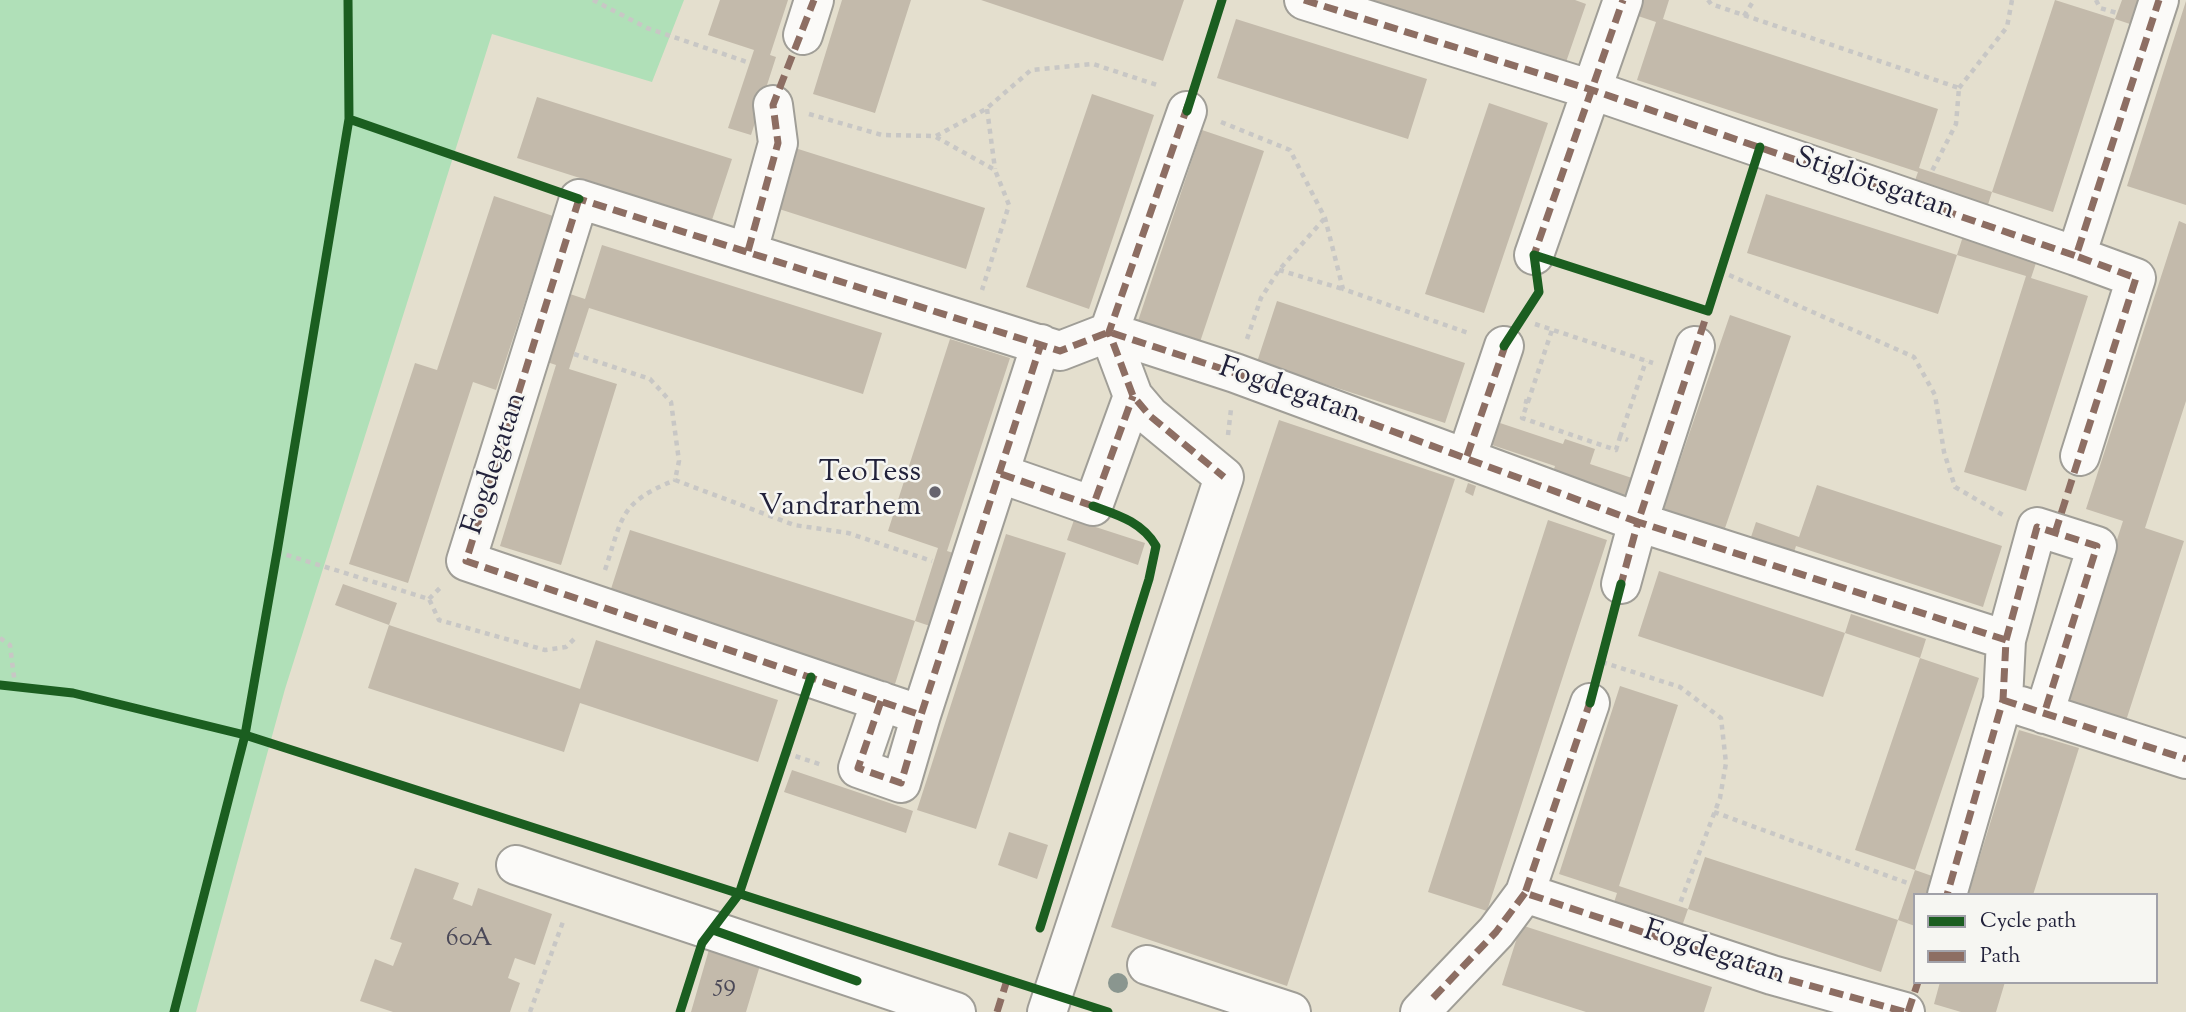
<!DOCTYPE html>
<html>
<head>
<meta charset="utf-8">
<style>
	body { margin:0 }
	#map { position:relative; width:2186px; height:1012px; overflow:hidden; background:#e4dfce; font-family:"Sorts Mill Goudy",serif }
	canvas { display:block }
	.legend { position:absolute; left:1913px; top:893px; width:245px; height:91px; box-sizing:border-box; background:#f6f6f2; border:2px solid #a1a1a9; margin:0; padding:9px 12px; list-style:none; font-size:21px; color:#22223b }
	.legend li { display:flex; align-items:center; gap:14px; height:35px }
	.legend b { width:35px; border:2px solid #a1a1a9 }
</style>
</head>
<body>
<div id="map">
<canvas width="2186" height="1012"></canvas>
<ul class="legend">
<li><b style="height:9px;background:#1b5e20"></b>Cycle path</li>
<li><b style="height:9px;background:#8d6e63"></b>Path</li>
</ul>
</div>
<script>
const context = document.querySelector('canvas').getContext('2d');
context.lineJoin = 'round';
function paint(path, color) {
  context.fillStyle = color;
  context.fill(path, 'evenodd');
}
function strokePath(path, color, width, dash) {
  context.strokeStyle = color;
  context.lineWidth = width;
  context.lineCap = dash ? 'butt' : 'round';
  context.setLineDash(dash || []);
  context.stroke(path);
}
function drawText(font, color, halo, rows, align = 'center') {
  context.font = font + ' "Sorts Mill Goudy",serif';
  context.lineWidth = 5;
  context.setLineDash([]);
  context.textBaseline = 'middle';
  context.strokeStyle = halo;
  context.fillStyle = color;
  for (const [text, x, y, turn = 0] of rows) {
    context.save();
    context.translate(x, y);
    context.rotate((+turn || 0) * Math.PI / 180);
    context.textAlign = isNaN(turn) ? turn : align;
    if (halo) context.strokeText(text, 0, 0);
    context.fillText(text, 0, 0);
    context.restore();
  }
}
const green = new Path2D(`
	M0 0H684L652 82 492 34 285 689 196 1012H0Z`);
const building = new Path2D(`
	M720 0H788L770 55 776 57 751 135 728 128 754 50 708 35Z
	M842 0H911L875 113 813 94Z
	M981 0H1184L1163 61Z
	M1374 0H1575L1586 4 1565 65 1373 3Z
	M1643 0H1669L1663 19 1938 109 1919 168 1992 192 1986 211 1913 186 1918 172 1637 80 1656 22 1638 16Z
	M2055 0 2115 19 2122 0H2145L2136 26 2115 19 2053 212 1992 192Z
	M2186 1V205L2127 186Z
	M1236 19 1427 79 1408 139 1217 78Z
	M1092 94 1154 115 1089 309 1026 287Z
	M537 97 732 159 712 220 517 158Z
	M1489 103 1548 123 1484 313 1425 294Z
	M1202 130 1264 151 1200 342 1138 321Z
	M795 148 985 208 966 269 776 208Z
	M1766 194 1957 255 1938 314 1747 253Z
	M494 196 553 216 496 390 473 382 408 583 349 564 415 363 437 370Z
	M2179 221 2186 224V401L2145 528 2184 541 2123 730 2062 710 2123 521 2086 509Z
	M1964 233 2038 257 2031 278 2088 296 2026 491 1964 472 2026 276 1957 255Z
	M602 245 882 333 863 394 589 308 569 369 617 384 561 565 500 546 556 365 544 361 567 293 585 299Z
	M1277 301 1465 363 1445 423 1257 362Z
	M1730 315 1791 336 1724 531 1663 510Z
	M950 339 1010 358 947 551 960 555 936 628 915 621 938 548 888 531Z
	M1279 420 1455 479 1287 986 1111 927Z
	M1494 421 1563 444 1565 439 1595 449 1590 464 1632 478 1624 500 1552 475 1555 466 1486 443Z
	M1468 483 1476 486 1473 496 1465 492Z
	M1817 485 2002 546 1983 607 1796 546 1793 555 1750 540 1756 522 1799 537Z
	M1074 520 1145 543 1138 565 1067 540Z
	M1548 520 1607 540 1487 911 1428 892Z
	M630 530 915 621 895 684 610 592Z
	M1006 534 1066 553 976 829 917 810Z
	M1659 571 1845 633 1823 697 1638 636Z
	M343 584 397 603 389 625 580 689 596 640 778 700 758 762 580 703 564 752 368 688 389 625 335 605Z
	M1851 614 1926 639 1920 658 1979 678 1915 870 1855 850 1920 658 1845 633Z
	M1620 686 1678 705 1619 886 1688 909 1680 932 1612 909 1617 893 1559 874Z
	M2019 730 2079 748 2033 895H1968Z
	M792 770 913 811 906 833 784 792Z
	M1009 832 1048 845 1037 879 998 865Z
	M1705 857 1898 920 1881 972 1688 909Z
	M415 868 459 883 453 899 472 906 478 888 552 914 535 965 515 958 508 978 520 983 510 1012H393L360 1001 375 959 393 966 402 943 390 939Z
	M1915 870 1935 877 1929 895H1915V926L1898 920Z
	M1521 925 1712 987 1704 1012H1586L1502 985Z
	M710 946 761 962 746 1012H691Z
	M1940 982H2005L1996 1012H1961L1934 1004Z`);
const path = new Path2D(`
	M593 0 647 28 750 63
	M1708 0 1711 4 1959 88 1956 124 1932 171
	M2096 0 2100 8 2117 13
	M1744 16 1754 0
	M1959 88 2007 27 2012 0
	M987 109 995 169
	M809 114 882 135 936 136 986 109 1031 70 1093 64 1160 86
	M1221 122 1290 150 1325 218 1343 289 1471 334
	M936 137 995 170 1009 205 982 290
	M1279 270 1343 289
	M1720 271 1914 357 1935 395 1944 452 1955 487 2003 515
	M1535 324 1653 363
	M1247 339 1261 298 1279 270 1324 219
	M574 354 650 379 671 402 679 461 675 480 794 525 848 533 932 561
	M1524 401 1528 402 1522 418 1616 450 1620 437 1628 440
	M1528 402 1552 330
	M1228 435 1231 409
	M1620 437 1646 361
	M277 552 429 599 439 620 545 650 566 647 576 637
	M605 570C623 516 619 503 675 480
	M429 599 441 587
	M0 638 10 645 15 685
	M1602 662 1680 687 1721 718 1726 763 1720 798 1679 906
	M786 753 822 765
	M1714 812 1910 884
	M530 1012 564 919`);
const minor = new Path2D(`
	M1304 0 1592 90 2076 256 2159 0
	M803 35 814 0
	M748 251 778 143 773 105
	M1534 255 1623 0
	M2076 256 2136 278 2080 456
	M1041 344 921 715 466 561 579 199 1060 351 1109 332 1235 373 1638 522 1695 346
	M1467 456 1504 346
	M1001 474 1093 506 1133 396
	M1621 584 1638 522 2006 640 2003 700 1947 895
	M2006 640 2037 527 2097 546 2044 714
	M881 701 858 768 901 783 921 715
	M1590 703 1525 893 1772 975 1905 1012
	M2021 706 2186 759
	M516 865 956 1012
	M1147 965 1291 1012
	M1047 1012 1224 477 1150 416 1133 396 1109 332 1187 111
	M1420 1012 1496 932 1525 893`);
const quiet = new Path2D(`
	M1304 0 1592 90 2076 256 2159 0
	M1188 105 1109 332 1133 396 1150 416 1224 477
	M573 197 1060 351 1109 332 1235 373 1638 522 1708 311
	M579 199 466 561 921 715 1041 344
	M748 251 778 143 773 105 814 0
	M1535 261 1534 255 1623 0
	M1467 456 1506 343
	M1001 474 1093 506 1133 396
	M2055 533 2136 278 2076 256
	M1620 588 1638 522 2006 640 2003 700 1947 895
	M2006 640 2037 527 2097 546 2044 714
	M1591 699 1525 893 1772 975 1905 1012
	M2003 700 2186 759
	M881 701 858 768 901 783 921 715
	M1433 998 1496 932 1525 893
	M997 1012 1007 980
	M1908 1012 1918 982`);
const cycleway = new Path2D(`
	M1187 111 1222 0
	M349 119 579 199
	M1504 346 1539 292 1534 255 1708 311 1760 147
	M0 685 73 693 245 735 1108 1012
	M1590 703 1621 584
	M1040 928 1149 579 1156 546C1142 522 1118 515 1093 506
	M713 930 857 981
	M174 1012 245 735 277 552 349 119 348 0
	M680 1012 702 943 739 894 811 677`);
const trees = [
	[1118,983]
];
const markers = [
	[935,492,7,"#66646e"]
];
const numberNames = [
	["60A",469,941],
	["59",725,987]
];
const streetNames = [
	["Stiglötsgatan",1874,186,19],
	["Fogdegatan",1289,393,19],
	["Fogdegatan",497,464,-72],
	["Fogdegatan",1714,955,18]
];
const poiNames = [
	["TeoTess",921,475],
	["Vandrarhem",921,509]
];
paint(green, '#b0e0b8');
paint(building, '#c3baab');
strokePath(minor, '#a09e97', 42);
strokePath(path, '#c8c7c5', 4.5, [5, 5]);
strokePath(minor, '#fbfaf8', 38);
strokePath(quiet, '#8d6e63', 7, [14, 7]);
strokePath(cycleway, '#1b5e20', 9);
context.fillStyle = '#8a968f';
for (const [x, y] of trees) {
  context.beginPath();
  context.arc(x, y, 10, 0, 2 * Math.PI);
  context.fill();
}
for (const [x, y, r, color] of markers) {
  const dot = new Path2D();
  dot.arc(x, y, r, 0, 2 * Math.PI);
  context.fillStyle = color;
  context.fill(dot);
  strokePath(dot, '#f6f6f2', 2.5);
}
drawText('26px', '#4a4857', null, numberNames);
drawText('30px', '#22223b', '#f6f6f2', streetNames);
drawText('30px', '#22223b', '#f6f6f2', poiNames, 'right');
</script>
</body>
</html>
